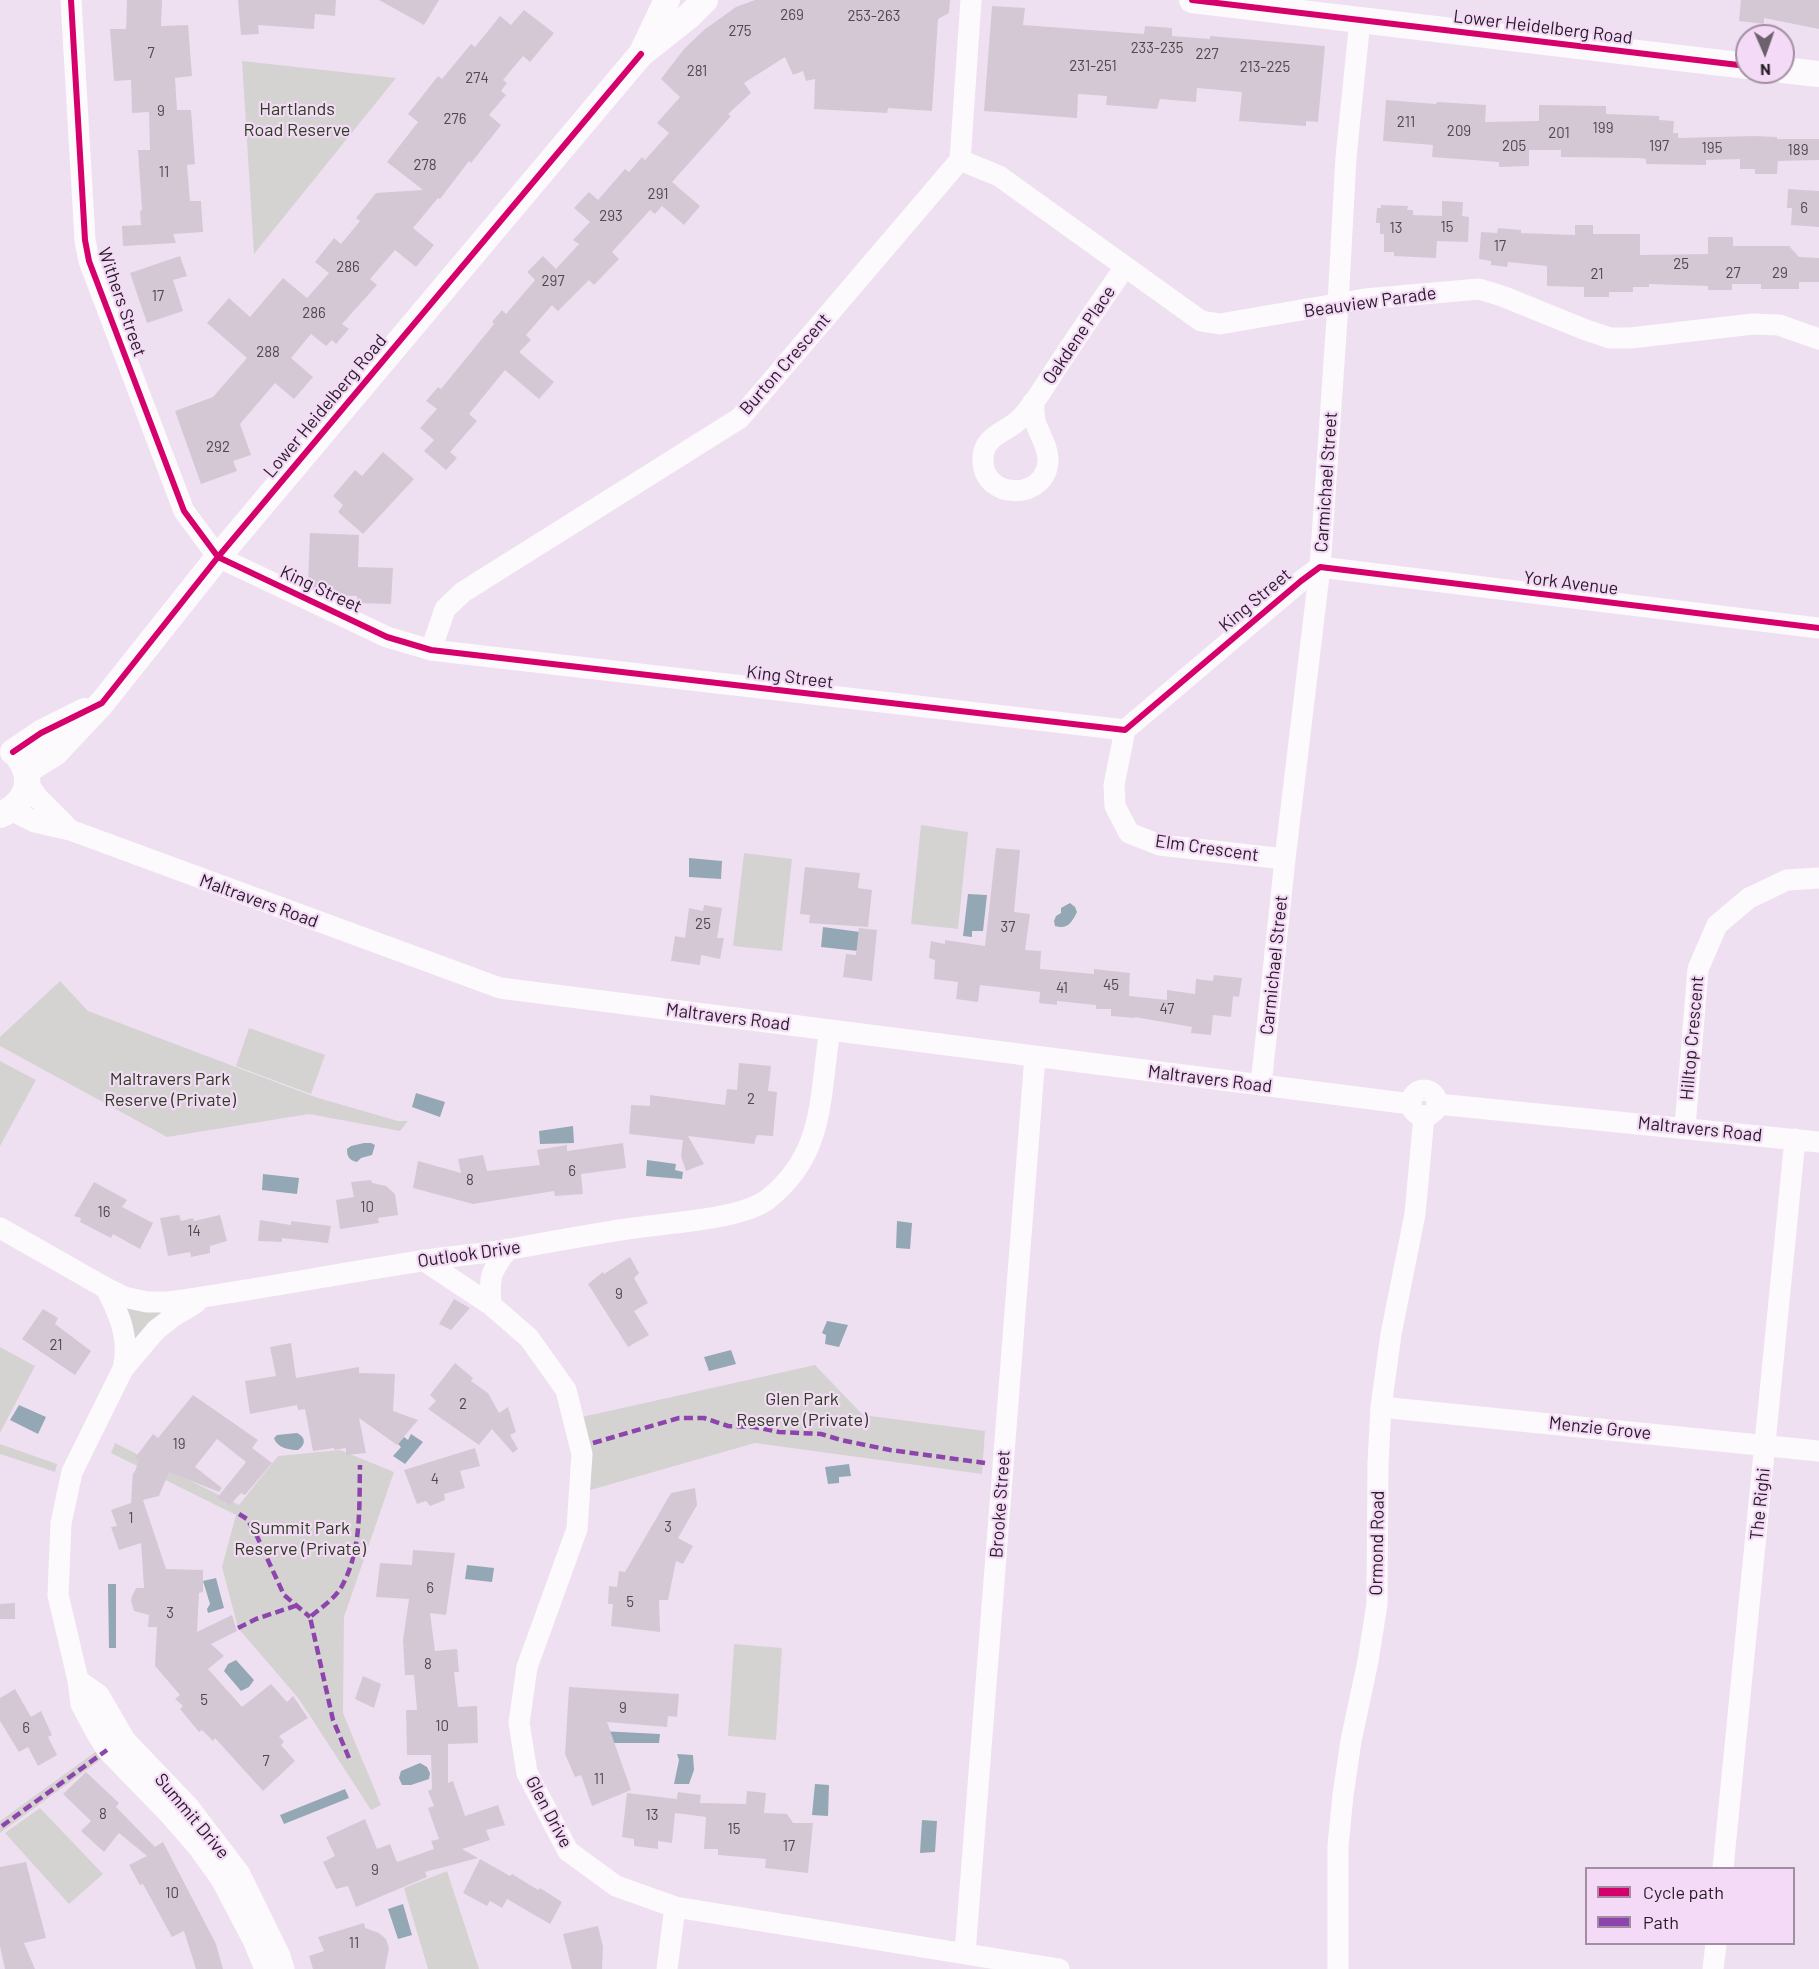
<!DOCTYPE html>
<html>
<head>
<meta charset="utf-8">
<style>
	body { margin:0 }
	#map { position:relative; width:1819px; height:1969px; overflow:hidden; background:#efe0f1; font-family:Barlow,sans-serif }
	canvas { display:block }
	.legend { position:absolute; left:1585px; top:1867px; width:210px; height:78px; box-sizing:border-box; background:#f5daf7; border:2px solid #a28ea3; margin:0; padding:8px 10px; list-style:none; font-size:18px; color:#261c26 }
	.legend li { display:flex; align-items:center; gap:12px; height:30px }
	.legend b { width:30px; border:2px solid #a28ea3 }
	.north { position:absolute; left:1735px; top:24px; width:60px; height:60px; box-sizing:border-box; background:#f5daf7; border:2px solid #a28ea3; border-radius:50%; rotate:178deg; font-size:16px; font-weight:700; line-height:24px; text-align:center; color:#261c26 }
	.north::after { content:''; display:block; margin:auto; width:21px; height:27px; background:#6c616d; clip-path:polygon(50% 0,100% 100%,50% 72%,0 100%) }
</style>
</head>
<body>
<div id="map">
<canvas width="1819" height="1969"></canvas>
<ul class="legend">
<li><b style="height:8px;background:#d6006c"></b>Cycle path</li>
<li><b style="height:8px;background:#8e44ad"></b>Path</li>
</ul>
<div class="north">N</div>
</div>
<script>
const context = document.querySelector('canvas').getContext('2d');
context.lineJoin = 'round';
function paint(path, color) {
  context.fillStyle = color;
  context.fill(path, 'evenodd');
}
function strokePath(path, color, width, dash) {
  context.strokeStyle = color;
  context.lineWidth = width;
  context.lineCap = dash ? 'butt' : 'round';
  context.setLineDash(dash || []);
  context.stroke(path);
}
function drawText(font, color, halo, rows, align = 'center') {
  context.font = font + ' Barlow,sans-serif';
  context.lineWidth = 4.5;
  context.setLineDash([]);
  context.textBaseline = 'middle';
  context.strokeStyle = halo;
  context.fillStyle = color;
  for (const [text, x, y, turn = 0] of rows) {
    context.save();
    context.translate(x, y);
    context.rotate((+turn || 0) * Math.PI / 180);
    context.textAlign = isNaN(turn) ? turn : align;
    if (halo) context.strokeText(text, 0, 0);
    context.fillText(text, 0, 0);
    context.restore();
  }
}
const green = new Path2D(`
	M242 61 396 78 254 254Z
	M921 825 968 832 958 929 911 924Z
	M744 853 792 859 782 951 733 946Z
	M60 981 88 1011 315 1097 398 1121H408L400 1131 309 1114 167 1137 0 1046V1037Z
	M249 1028 325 1055 311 1094 236 1066Z
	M0 1061 36 1080 0 1146Z
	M126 1306 166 1310 135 1341Z
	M0 1347 35 1366 0 1433Z
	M815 1365 863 1415 985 1431 982 1474 755 1443 587 1491 582 1417Z
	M115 1443 239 1505 278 1456 340 1450 394 1472 344 1617 343 1713 381 1805 371 1810 299 1699 238 1628 222 1567 236 1515 111 1453Z
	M0 1444 57 1464 55 1472 0 1454Z
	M734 1644 782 1648 776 1740 728 1736Z
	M98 1750 103 1758 0 1833V1821Z
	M40 1808 103 1874 69 1904 5 1833Z
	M447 1871 479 1969H428L404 1888Z`);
const water = new Path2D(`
	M689 858 722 861 721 879 689 877Z
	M968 894 987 895 983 931H972V937L963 936Z
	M1070 903 1075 907 1077 912C1072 922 1068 930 1055 926L1054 921 1056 916 1061 913V908Z
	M823 927 860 932 858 951 821 947Z
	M416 1093 445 1102 440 1117 412 1107Z
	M573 1126 574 1143 540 1144 539 1131Z
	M364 1143H371L375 1145 372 1155 361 1158 357 1162C349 1160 347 1157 347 1149L351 1146Z
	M647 1160 676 1164 675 1170 683 1172 682 1179 646 1176Z
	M263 1174 299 1178 297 1194 262 1190Z
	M897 1221 912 1223 910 1249 896 1248Z
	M827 1321 848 1325 839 1347 825 1344 826 1335 822 1333Z
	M731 1350 736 1364 709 1371 704 1357Z
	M19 1405 46 1417 38 1434 10 1420Z
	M297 1433C306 1437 306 1445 298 1450 289 1450 277 1448 274 1438L277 1435Z
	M411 1434 423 1442 405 1464 393 1456 401 1447 398 1444 404 1437 408 1440Z
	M849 1464 851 1476 839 1477V1483L828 1484 825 1467Z
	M467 1565 494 1568 492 1582 465 1579Z
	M216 1578 224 1608 208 1613 207 1609 210 1604 203 1581Z
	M108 1584H116V1648H109Z
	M236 1660 254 1680 249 1687 241 1691 224 1671 228 1664Z
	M600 1731 660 1734 659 1743H600Z
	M677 1754 693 1755 694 1770 689 1784H674L679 1760Z
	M420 1763 427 1767 430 1773 429 1779 411 1785H402L399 1778 401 1771Z
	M815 1784 829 1785 828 1816 812 1815Z
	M345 1789 349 1798 284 1824 280 1815Z
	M922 1820 937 1821 935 1852 920 1853Z
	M403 1904 412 1935 398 1939 388 1909Z`);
const building = new Path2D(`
	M127 0H162L161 26 188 25 192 76 175 78 177 110H191L195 164 187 165 190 201H201L203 232 173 234 176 243 123 246 122 226 141 225 140 211 142 210 138 150H150L149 112 132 113 131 80 114 81 110 29H126Z
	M238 0H336L335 16 315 14 314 29 258 25 259 34 241 35Z
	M379 0H439L424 25Z
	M755 0H950L949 13 938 19 932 111 888 108 887 113 814 109 815 79 806 81 803 71 793 75 785 57 744 83 751 93 728 114 731 116 672 182 700 206 684 225 662 206 655 214 650 210 612 252 619 259 594 285 589 280 558 311 552 305 526 335 531 340 519 352 554 382 539 399 505 370 469 414 477 421 450 452 457 458 446 470 424 451 434 440 420 428 437 409 426 401 438 387 441 389 494 324 492 322 502 310 506 314 535 280 527 272 543 256 556 269 579 244 573 240 590 222 574 208 589 192 598 200 625 169 629 172 642 157 645 160 669 133 657 123 680 97 661 79 684 49 704 30 736 7Z
	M1741 0H1819V29L1764 18V24L1739 21Z
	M992 6 1025 8 1023 25 1144 34 1145 26 1172 28V36L1210 39V36L1325 46 1318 122 1306 121V126L1239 121 1242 92 1197 88 1196 102 1160 99 1157 109 1106 105 1107 96 1078 94 1077 118 984 111Z
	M524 10 554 33 530 62 523 56 503 80 507 83 501 91 506 95 489 115 501 125 471 163 469 161 440 199 438 198 413 228 434 245 416 267 395 250 370 279 377 285 342 324 349 329 336 344 332 340 326 346 311 334 291 358 313 377 294 399 275 383 240 424 251 455 233 461 237 471 201 484 175 411 213 397 247 358 207 323 229 298 250 317 283 278 307 298 329 273 315 262 334 238 341 244 360 221 356 218 376 193 423 190 387 162 418 122 408 114 438 76 442 79 471 44 475 47 500 16 511 25Z
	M1386 100 1436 104 1437 102 1486 105 1485 122 1539 121V105L1606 106V114L1659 116V120L1674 121 1673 133H1678V138L1754 136 1777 137V139H1819V160L1778 161 1777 174H1755V169H1740V159L1706 160V165L1646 164V159L1640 158 1561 157V150H1529V166L1499 167V162L1432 157 1433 145 1383 141Z
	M1788 189 1819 191V227L1791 225 1792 208H1787Z
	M1442 201 1463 202 1462 216 1469 217 1468 242 1437 241 1436 258 1394 256V252H1384V234H1380V223H1376L1377 208H1381V205L1408 206 1407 210H1413V215L1442 216Z
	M1575 225H1593V234H1640V255L1708 254V237H1733V246H1789L1799 257 1819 258V282H1799V289H1761V284H1732V290H1708V286L1649 284V287H1633V292H1609V297H1584V287L1547 286V266L1508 262 1507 267 1491 265V261L1479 259 1481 232 1497 233 1498 228 1521 230V233L1575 235Z
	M180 256 187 276 173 280 183 311 147 323 130 273Z
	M383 452 414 479 363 534 338 512 343 505 333 496 355 470 362 476Z
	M310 533 359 535 358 567 393 568 391 604 357 603V596L327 595 308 585Z
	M996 848 1020 850 1014 912 1030 914 1025 950 1041 951 1040 969 1094 974V969L1130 973 1129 996 1167 1000V990L1195 994 1196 979 1213 981 1214 975 1242 978 1239 997 1233 996 1231 1017 1213 1015 1211 1035 1191 1033 1192 1027 1135 1017V1018L1111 1016V1009H1096V1005L1057 1001V1005L1039 1003 1040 992 980 985 978 1002 956 999 958 982 934 979 935 960 929 958 931 941 945 944V940L985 946Z
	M805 867 860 873 858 888 872 890 868 927 809 923 810 915 800 914Z
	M704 905 722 908 717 938H724L720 959 701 955 700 965 671 961 675 936 685 938 689 908 703 911Z
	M859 928 877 930 872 981 843 977 846 954 856 955Z
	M739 1063 771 1066 768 1091 777 1092 773 1136 757 1135 754 1144 688 1136 704 1164 686 1171 681 1156 683 1140 629 1134 631 1105 650 1106V1095L725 1105 727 1089 737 1090Z
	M623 1143 626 1168 581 1174 583 1194 555 1196 554 1191 473 1204 413 1188 418 1161 461 1173 458 1159 483 1155 487 1171 540 1165 537 1150 567 1145V1151Z
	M371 1180 372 1183 386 1186 395 1194 398 1215 378 1218 379 1223 340 1229 336 1200 354 1197 351 1182Z
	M94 1182 127 1200 122 1207 153 1223 140 1249 113 1234 111 1238 80 1222 81 1218 74 1216Z
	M179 1215 181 1221 193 1218 194 1221 220 1215 227 1241 210 1246V1253L191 1257 190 1252 168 1256 160 1218Z
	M260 1220 291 1225V1221L331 1226 328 1243 282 1238V1242L258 1241Z
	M630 1257 639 1273 634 1278 648 1303 634 1311 649 1335 628 1347 588 1284 603 1272 604 1274Z
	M454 1299 470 1308 451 1330 439 1324Z
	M43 1309 58 1318 55 1324 91 1351 75 1375 22 1339Z
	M291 1343 296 1378 359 1367V1373L395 1374 393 1411 418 1420 397 1445 359 1418 366 1453 346 1455V1448L334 1450V1448L313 1451 305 1409 298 1410 297 1405 250 1414 245 1381 276 1376 270 1347Z
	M455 1363 473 1378 471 1381 488 1393 499 1413 508 1407 516 1432 510 1435 518 1449 513 1453 492 1429 479 1445 428 1409 436 1401 430 1395Z
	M193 1395 258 1440 252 1448 272 1463 245 1495 241 1493 230 1505 217 1498 246 1462 217 1439 195 1467 222 1488 219 1492 169 1472 159 1496 143 1500 166 1569 203 1570V1592L199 1593 197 1632 232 1615 237 1631 211 1644 224 1656 208 1669 242 1707 271 1684 287 1702 293 1696 308 1718 279 1736 284 1742 281 1745 295 1761 263 1791 215 1738 213 1741 202 1730 199 1732 180 1709 183 1706 175 1699 180 1695 155 1666 157 1627H148L149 1615 134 1611 131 1601 132 1596 136 1588H144L141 1543 119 1550 111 1527 117 1526 111 1510 131 1503 133 1471 134 1474 139 1460 135 1458 153 1434 158 1438Z
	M475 1448 480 1466 460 1471 465 1488 444 1494 445 1500 430 1506 426 1501 417 1504 404 1470Z
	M695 1488 697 1505 678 1538 693 1546 683 1564 676 1561 668 1600H659L660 1632 611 1626 613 1604H608L609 1586 617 1587 619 1571 625 1572 671 1493Z
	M413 1550 455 1553 446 1615 430 1613 435 1651 457 1649 459 1672H454L458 1707 477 1706 478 1743 448 1744V1783L453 1781 465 1816 498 1805 505 1825 486 1830 490 1840 462 1849 478 1858 425 1872 427 1877 356 1907 348 1886 336 1889 323 1862 335 1856 326 1837 365 1819 377 1849 390 1844 397 1862 434 1849 431 1841 439 1839 428 1808 434 1806 428 1791 432 1789 431 1755H407L406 1710H417L414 1675H405L403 1640 409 1599 376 1597 380 1563 412 1565Z
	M15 1603V1619H0V1604Z
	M363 1676 381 1684 374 1708 355 1699Z
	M569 1687 679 1694 677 1717 668 1716 667 1727 607 1722 631 1790 592 1806 581 1775 575 1777 565 1754Z
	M15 1689 31 1717 41 1711 52 1735 48 1737 57 1755 38 1766 28 1747 19 1752 0 1721V1698Z
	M86 1772 119 1803 116 1807 155 1847 163 1842 216 1944 223 1969H196L184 1931 172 1937 143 1884 140 1885 129 1865 147 1856 119 1833 104 1852 81 1831 91 1821 63 1794Z
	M747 1791 766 1793 764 1813 787 1814 793 1823H813L808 1873 765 1868 766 1859 718 1855V1849H704L706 1817 675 1813 672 1843 658 1841V1849L634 1846V1839L622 1837 627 1793 676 1799V1802L678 1792 701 1795 700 1803 746 1804Z
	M480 1859 510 1876 512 1874 538 1890 540 1888 562 1902 550 1924 507 1899 502 1908 490 1901 487 1906 463 1893Z
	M26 1862 46 1938 24 1943 35 1969H5L0 1946V1867Z
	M364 1923 365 1928 379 1933 386 1939 389 1948 385 1969H313L309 1956 324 1951 318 1937Z
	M598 1926 603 1947 602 1969H572L563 1934Z`);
const minor = new Path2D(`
	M71 0 85 240 89 261 184 511 218 557 387 637 431 650 1125 730 1301 581 1320 567 1819 628
	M960 160 999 176 1201 321 1220 324 1365 299 1479 289 1502 296 1586 330 1610 338H1630L1753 324 1779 325 1819 339
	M1033 402C1034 408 1034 415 1035 421 1039 434 1048 446 1048 460 1047 501 983 501 983 460 982 435 1007 433 1021 418 1034 404 1045 386 1055 370 1078 335 1101 301 1125 267
	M431 650 445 609 463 592 740 418 960 160 971 0
	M1125 730 1114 785 1115 806 1129 833 1160 845 1285 859
	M27 782 38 798 70 830
	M11 810 35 822 70 830 500 988 1411 1104
	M1261 1085 1285 859 1320 567 1338 304 1346 157 1360 20
	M1411 1103a13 13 0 1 1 26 0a13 13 0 1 1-26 0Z
	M1437 1104 1819 1142
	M1685 1127 1698 969 1717 925 1749 898 1787 880 1819 878
	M0 1228 106 1288 124 1297 147 1302H169C253 1290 337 1274 421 1261 450 1256 481 1254 511 1249 549 1242 588 1235 627 1229 662 1223 742 1220 768 1199 826 1153 819 1096 830 1030
	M423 1260 491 1305 529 1338 566 1390 582 1454 577 1529 527 1667 519 1723 527 1773 568 1851 616 1886 675 1907 1059 1969
	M106 1288C120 1316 130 1338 123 1369
	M196 1303 174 1316 156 1330 123 1369 72 1472 61 1523 58 1595 78 1680 81 1704 97 1734 107 1750 171 1816 198 1847 221 1879 253 1940 265 1969
	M491 1305C489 1277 490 1272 508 1249
	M1381 1407 1819 1451
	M78 1680 99 1695 125 1740 188 1806 240 1874 280 1956 284 1969
	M1723 1868 1795 1139
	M965 1953 1035 1056
	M667 1969 675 1907
	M1338 1969V1846L1343 1795 1351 1741 1368 1661 1377 1604 1378 1463 1381 1407 1391 1334 1415 1214 1424 1116
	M1713 1969 1716 1944`);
const major = new Path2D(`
	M1192 0 1747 66
	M644 48 667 0
	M1783 70 1819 74
	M13 752 41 733 85 711
	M26 771 55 753 102 703 218 557 641 54 689 16 705 0
	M0 815C25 804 36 782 19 758`);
const quiet = new Path2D(`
	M593 1443 679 1418H704L728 1426 754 1427 779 1432 821 1434 841 1440 890 1450 985 1463
	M239 1514 247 1519 255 1532 284 1595 310 1617
	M238 1628 256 1619 298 1605
	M349 1758 333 1720 310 1617C321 1608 337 1597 343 1584 362 1548 359 1505 360 1465
	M2 1826 107 1750`);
const cycleway = new Path2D(`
	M71 0 85 240 89 261 184 511 218 557 387 637 431 650 1125 730 1301 581 1320 567 1819 628
	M1192 0 1747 66
	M13 752 41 733 102 703 218 557 641 54`);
const numberNames = [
	["269",792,15],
	["253-263",874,16],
	["275",740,31],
	["233-235",1157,48],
	["7",151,53],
	["227",1207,54],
	["231-251",1093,66],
	["213-225",1265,67],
	["281",697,71],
	["274",477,78],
	["9",161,111],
	["276",455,119],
	["211",1406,122],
	["199",1603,128],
	["209",1459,131],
	["201",1559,133],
	["205",1514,146],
	["197",1659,146],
	["195",1712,148],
	["189",1798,150],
	["278",425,165],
	["11",164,172],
	["291",658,194],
	["6",1804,208],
	["293",611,216],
	["15",1447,227],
	["13",1396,228],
	["17",1500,246],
	["25",1681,264],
	["286",348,267],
	["27",1733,273],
	["29",1780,273],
	["21",1597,274],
	["297",553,281],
	["17",158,296],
	["286",314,313],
	["288",268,352],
	["292",218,447],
	["25",703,924],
	["37",1008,927],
	["45",1111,985],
	["41",1062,988],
	["47",1167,1009],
	["2",751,1099],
	["6",572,1171],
	["8",470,1180],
	["10",367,1207],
	["16",104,1212],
	["14",194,1231],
	["9",619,1294],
	["21",56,1345],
	["2",463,1404],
	["19",179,1444],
	["4",435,1479],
	["1",131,1518],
	["3",668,1527],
	["6",430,1588],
	["5",630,1602],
	["3",170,1613],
	["8",428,1664],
	["5",204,1700],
	["9",623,1708],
	["10",442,1726],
	["6",26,1728],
	["7",266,1761],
	["11",599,1779],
	["8",103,1814],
	["13",652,1815],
	["15",734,1829],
	["17",789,1846],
	["9",375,1870],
	["10",172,1893],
	["11",354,1943]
];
const streetNames = [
	["Lower Heidelberg Road",1543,27,7],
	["Withers Street",122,302,71],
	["Beauview Parade",1370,302,-8],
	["Oakdene Place",1079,335,-56],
	["Burton Crescent",785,364,-49],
	["Lower Heidelberg Road",325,406,-50],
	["Carmichael Street",1326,482,-86],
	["York Avenue",1571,583,7],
	["King Street",321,589,25],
	["King Street",1255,600,-40],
	["King Street",790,677,7],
	["Elm Crescent",1207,848,8],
	["Maltravers Road",259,901,20],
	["Carmichael Street",1274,965,-84],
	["Maltravers Road",728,1017,7],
	["Hilltop Crescent",1692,1038,-85],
	["Maltravers Road",1210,1079,7],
	["Maltravers Road",1700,1129,6],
	["Outlook Drive",469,1254,-8],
	["Menzie Grove",1600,1428,6],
	["Brooke Street",1000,1504,-86],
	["The Righi",1760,1504,-84],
	["Ormond Road",1377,1543,-89],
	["Glen Drive",549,1812,62],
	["Summit Drive",192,1816,50]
];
const parkNames = [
	["Hartlands",297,109],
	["Road Reserve",297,130],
	["Maltravers Park",170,1079],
	["Reserve (Private)",170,1100],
	["Glen Park",802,1399],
	["Reserve (Private)",802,1420],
	["Summit Park",300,1528],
	["Reserve (Private)",300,1549]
];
paint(green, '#d4d3d2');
paint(water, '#94a7b4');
paint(building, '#d4c8d5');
strokePath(minor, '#fdfafd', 21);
strokePath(major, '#fdfafd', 26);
strokePath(quiet, '#8e44ad', 4.5, [9, 4.5]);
strokePath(cycleway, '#d6006c', 6);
drawText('15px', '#524752', null, numberNames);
drawText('18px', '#261c26', '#f5daf7', streetNames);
drawText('18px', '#28421c', '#f5daf7', parkNames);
</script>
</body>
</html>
